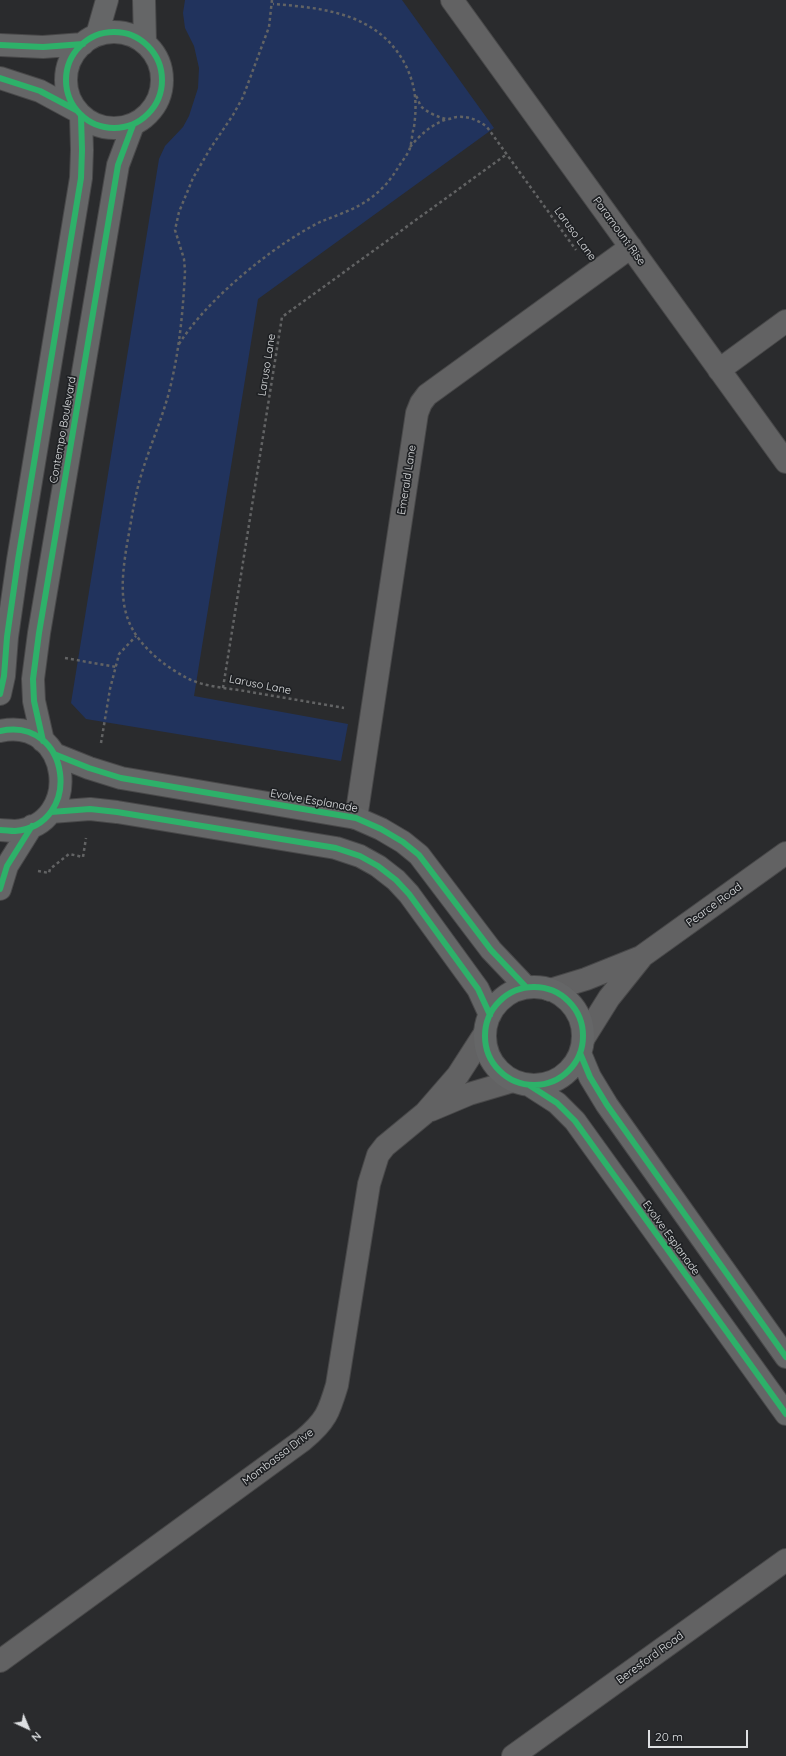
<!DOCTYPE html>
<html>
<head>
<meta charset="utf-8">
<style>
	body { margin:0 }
	#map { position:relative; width:786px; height:1756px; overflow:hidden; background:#2a2b2d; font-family:Quicksand,sans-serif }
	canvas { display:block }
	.north { position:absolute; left:8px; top:1708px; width:40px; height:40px; -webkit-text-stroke:3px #1f2124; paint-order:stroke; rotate:136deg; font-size:11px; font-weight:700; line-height:16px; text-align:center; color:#dee0e2 }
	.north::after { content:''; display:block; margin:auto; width:14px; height:18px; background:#dee0e2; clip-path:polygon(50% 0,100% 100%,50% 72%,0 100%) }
	.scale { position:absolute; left:648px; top:1730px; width:100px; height:18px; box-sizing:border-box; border:2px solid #dee0e2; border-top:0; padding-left:5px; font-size:12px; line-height:14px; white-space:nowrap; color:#dee0e2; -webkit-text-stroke:3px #1f2124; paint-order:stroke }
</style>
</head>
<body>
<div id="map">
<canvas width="786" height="1756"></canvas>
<div class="north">N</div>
<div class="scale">20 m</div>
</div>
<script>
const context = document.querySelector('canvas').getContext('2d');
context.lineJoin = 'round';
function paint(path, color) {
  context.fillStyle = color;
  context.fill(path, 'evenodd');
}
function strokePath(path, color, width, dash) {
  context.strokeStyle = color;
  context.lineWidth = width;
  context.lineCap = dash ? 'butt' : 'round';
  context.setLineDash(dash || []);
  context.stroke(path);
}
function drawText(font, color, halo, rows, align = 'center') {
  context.font = font + ' Quicksand,sans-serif';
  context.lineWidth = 3.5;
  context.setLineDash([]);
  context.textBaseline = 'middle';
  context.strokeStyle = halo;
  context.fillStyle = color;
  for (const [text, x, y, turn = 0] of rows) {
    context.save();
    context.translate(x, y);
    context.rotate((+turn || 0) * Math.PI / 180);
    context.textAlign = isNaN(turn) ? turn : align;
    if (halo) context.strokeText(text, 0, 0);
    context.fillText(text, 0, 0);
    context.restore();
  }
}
const green = new Path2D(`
	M185 0H402L494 128 258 299 194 696 348 724 341 761 86 719 71 703 159 159 165 146 183 127 189 116 198 88 199 68 194 46 185 28 183 13Z`);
const path = new Path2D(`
	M272 0 269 27 243 97 233 115 210 149 193 178 179 212 175 230 184 259 185 271C183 313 179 355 168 396 160 424 148 451 140 479 134 500 131 523 127 544 123 569 119 598 129 622 139 646 164 666 187 678 204 687 227 688 245 691 278 697 311 702 344 708
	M416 96C418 99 419 102 420 105 424 111 441 119 448 119 451 119 454 117 457 117 469 116 478 120 487 127L576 250
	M410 147C421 134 431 125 447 119
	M179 344C203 306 249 267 286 242 297 235 308 228 320 222 337 215 357 209 372 197 383 189 392 178 399 166 403 160 408 154 410 148 412 141 412 133 414 127 417 105 416 88 407 68 381 14 326 8 273 4
	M65 658 116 667
	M223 688 282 317 507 154
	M101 743 110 689 119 654 136 636
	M38 871 49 873 50 869 69 854 83 857 86 838`);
const street = new Path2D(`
	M452 0 786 462
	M719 370 786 321
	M356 818 417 413 421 403 427 395 631 247
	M550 990 586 979 641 957 786 853
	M584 1038 609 998 641 958
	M431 1110 469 1094 513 1081
	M0 1661 303 1440C326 1421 329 1412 337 1385L369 1184 378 1155 385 1146 425 1113 458 1075 485 1033
	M513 1756 786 1560`);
const secondary = new Path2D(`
	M144 0 145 42
	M66 80a48 48 0 1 1 96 0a48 48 0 1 1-96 0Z
	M97 35 107 0
	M0 45 43 47 83 44
	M0 78 40 91 77 111
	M0 694 4 676 7 637 18 560 81 178 82 150 81 116
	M0 731C71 716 84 825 15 831 10 831 5 830 0 830
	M43 741 34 701 33 679 39 633 118 165 133 125
	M54 754 89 768 121 778 356 818 381 829 403 842 419 855 491 950 526 987
	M51 812 90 809 117 812 336 848 360 856 378 866 396 880 409 894 478 989 490 1015
	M0 889 7 866 32 826
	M485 1036a49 49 0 1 1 98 0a49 49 0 1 1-98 0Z
	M580 1053 590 1077 607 1105 786 1357
	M529 1085 557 1103 575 1121 786 1414`);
const cycleway = new Path2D(`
	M66 80a48 48 0 1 1 96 0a48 48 0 1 1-96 0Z
	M0 45 43 47 83 44
	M0 78 40 91 76 110
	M0 694 4 676 7 637 18 560 81 178 82 150 81 116
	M0 731C71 716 84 825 15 831 10 831 5 830 0 830
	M43 741 34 701 33 679 39 633 118 165 133 125
	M54 754 89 768 121 778 356 818 381 829 403 842 419 855 491 950 526 987
	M51 812 90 809 117 812 336 848 360 856 378 866 396 880 409 894 478 989 490 1015
	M0 889 7 866 32 826
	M485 1036a49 49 0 1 1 98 0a49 49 0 1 1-98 0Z
	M580 1053 590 1077 607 1105 786 1357
	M529 1085 557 1103 575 1121 786 1414`);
const streetNames = [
	["Paramount Rise",619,231,54],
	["Laruso Lane",575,234,54],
	["Laruso Lane",267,365,-81],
	["Contempo Boulevard",63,430,-80],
	["Emerald Lane",407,480,-81],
	["Laruso Lane",260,685,11],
	["Evolve Esplanade",314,801,10],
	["Pearce Road",714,905,-36],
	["Evolve Esplanade",671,1238,54],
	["Mombassa Drive",278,1457,-37],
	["Beresford Road",650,1658,-36]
];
paint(green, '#21335d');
strokePath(street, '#484849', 24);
strokePath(secondary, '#484849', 24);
strokePath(path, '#626364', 2.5, [3, 3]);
strokePath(street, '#626263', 22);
strokePath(secondary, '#656667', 22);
strokePath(cycleway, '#2db169', 6);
drawText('11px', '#dee0e2', '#1f2124', streetNames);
</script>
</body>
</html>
